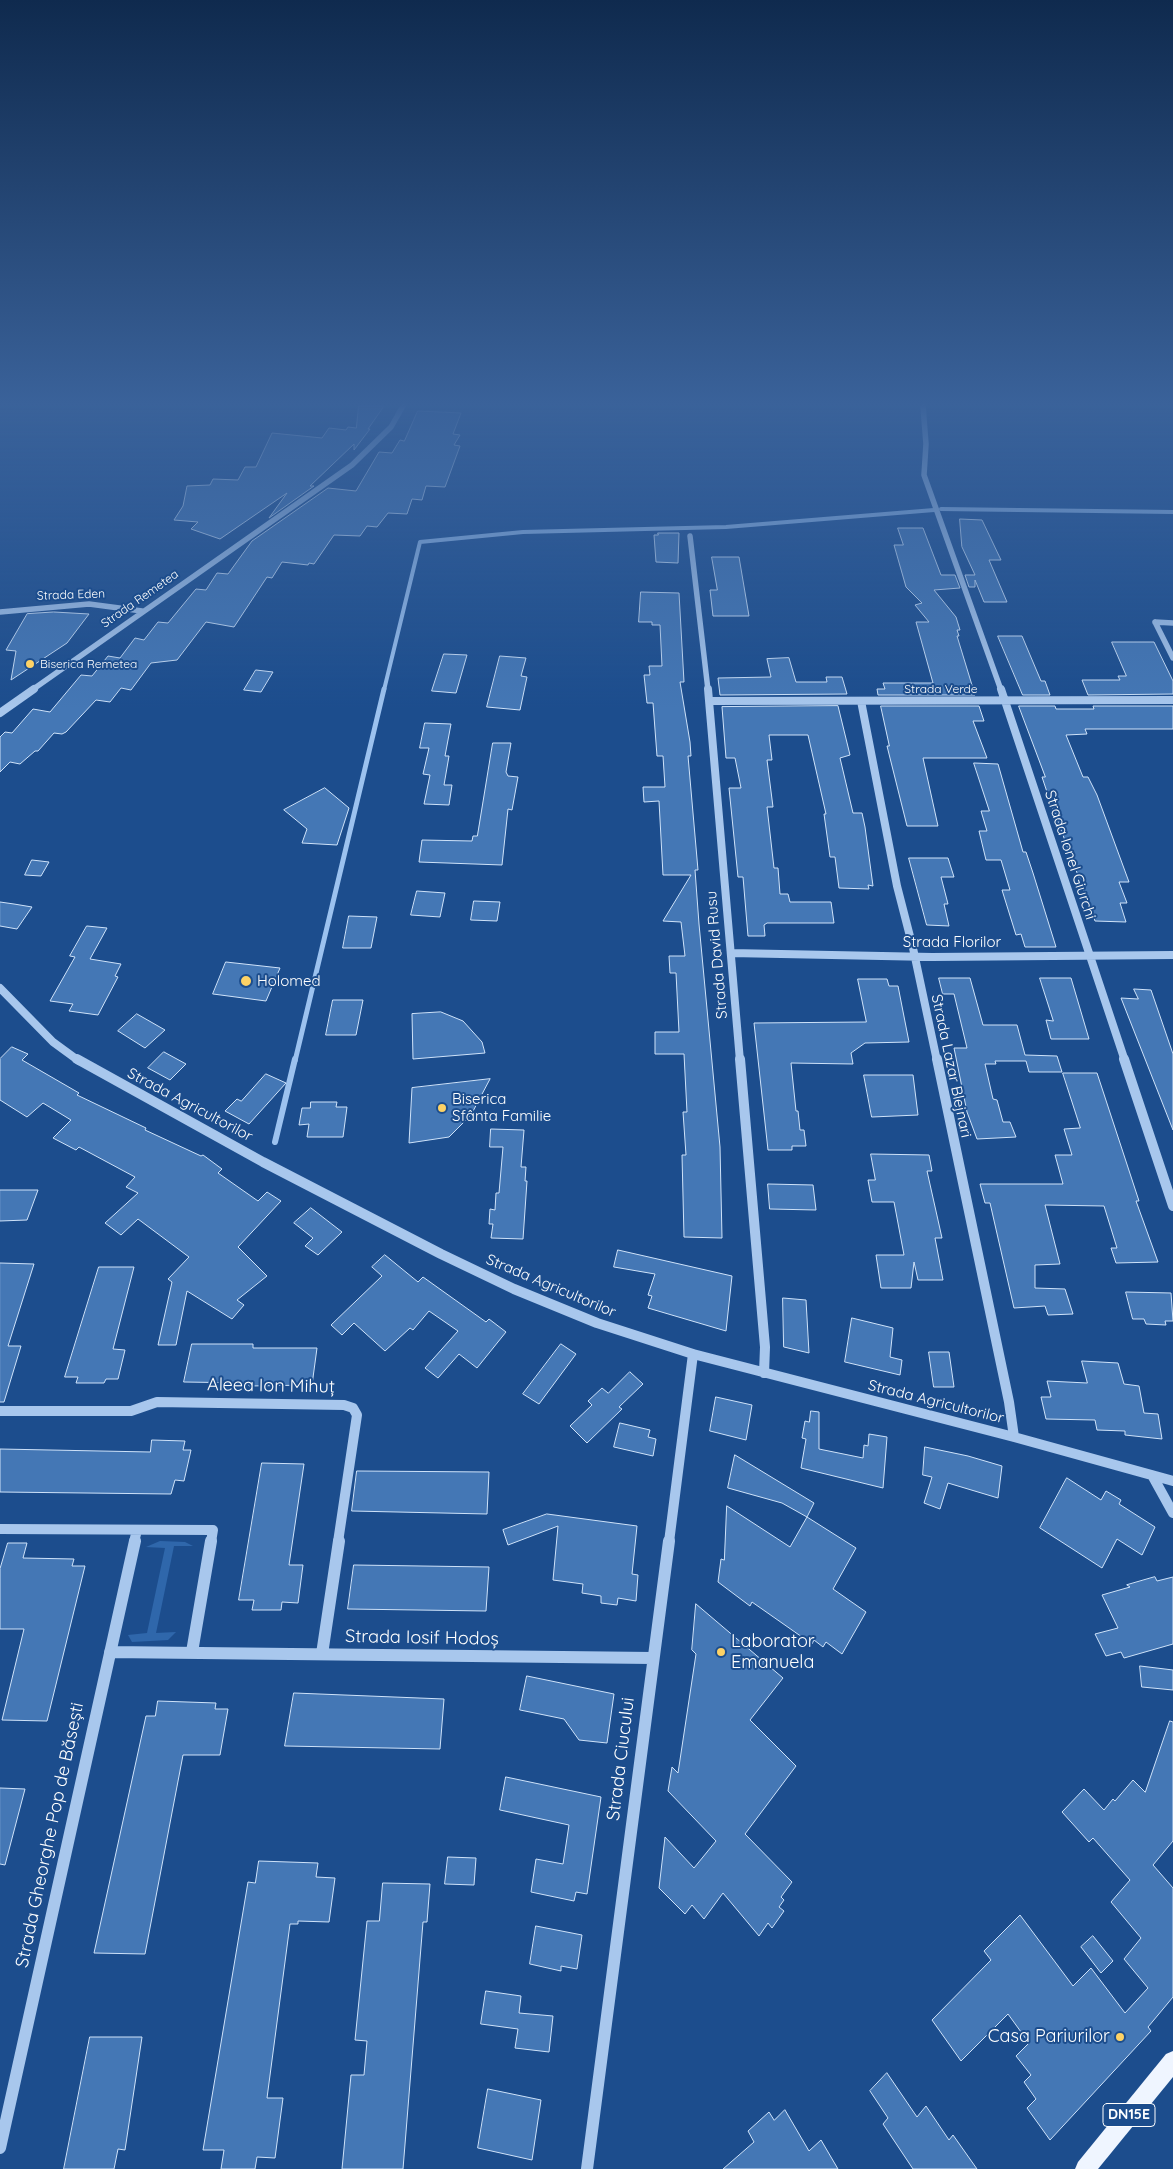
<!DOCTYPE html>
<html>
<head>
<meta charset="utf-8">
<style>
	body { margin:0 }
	canvas { display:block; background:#1c4d8d }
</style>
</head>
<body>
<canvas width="1173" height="2169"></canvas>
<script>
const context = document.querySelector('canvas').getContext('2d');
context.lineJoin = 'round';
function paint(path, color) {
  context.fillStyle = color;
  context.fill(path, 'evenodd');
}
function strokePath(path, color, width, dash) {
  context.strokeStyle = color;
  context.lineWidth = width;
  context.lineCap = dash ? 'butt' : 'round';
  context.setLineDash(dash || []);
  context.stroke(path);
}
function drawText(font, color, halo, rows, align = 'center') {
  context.font = font + ' Quicksand,sans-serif';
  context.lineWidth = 4;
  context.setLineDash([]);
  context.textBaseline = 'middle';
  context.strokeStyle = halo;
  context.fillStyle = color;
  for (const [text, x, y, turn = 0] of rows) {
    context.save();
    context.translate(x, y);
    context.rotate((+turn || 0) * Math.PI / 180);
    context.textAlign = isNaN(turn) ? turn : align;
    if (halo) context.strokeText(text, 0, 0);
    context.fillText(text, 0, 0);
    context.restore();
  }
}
const green = new Path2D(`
	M160 1541 185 1542 193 1546H174L156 1633 176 1632 168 1640 132 1642 128 1635 147 1633 165 1548 146 1547Z`);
const streamFar2 = new Path2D(`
	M941 509 1173 512
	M384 690 420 542 523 532 726 527 934 510`);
const streamFar1 = new Path2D(`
	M295 1061 384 689`);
const stream = new Path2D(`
	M275 1142 295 1059`);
const building = new Path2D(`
	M359 406H384L368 429H370L354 450V444L310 486H314L269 518 287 493 220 539 191 529 198 522 174 520 183 506 187 486 210 485 213 479 238 480 245 467H256L272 433 322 438 329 428 346 430 348 427 356 428Z
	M418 411 461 413 453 434 460 435 454 445 460 446 445 487 426 486 422 500 412 499 407 514 388 513 377 527 367 526 360 536 334 535 314 564 309 563 308 565 282 562 272 578 267 577 234 627 206 622 177 660 151 663 131 690 121 688 110 702 96 700 66 732 62 734 54 733 38 751H35L20 764 10 762 0 772V737L5 732 12 733 33 709 50 712 81 675 92 676 108 656 120 658 135 638 144 640 158 622 168 623 196 589 206 590 217 573 228 574 252 541 328 488 356 491 379 452 392 453 400 440 404 441Z
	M960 519 982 520 1001 560H989L1007 602H984L975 580V587H969L965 575H975L962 547Z
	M898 528H923L941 575H955L960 588 934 590 956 617 960 630H957L959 636H957L975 695H878L877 689H885L883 683H933L916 622H929L915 605 922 603 906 587 894 545H903Z
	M658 533H679L678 563 656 562 654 535H658Z
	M712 557H739L749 616H713L710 590H717Z
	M641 592 679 593 684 682H680L690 742 691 756H688L698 870H695L699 924 720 1147 722 1238 684 1237 682 1155H686L683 1112H687L684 1054H655V1032H679L676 973H670L669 956H685L681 922 663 921 691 875H663L659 801 644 802 643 787H665L663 756H657L653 703H647L644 675H650L649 666H662L660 625H652V622H639Z
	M54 612 89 614 67 643 11 680 16 651 6 650 27 614Z
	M998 636H1022L1041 681H1045L1050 695H1023Z
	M1112 642H1154L1173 681V694L1088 695 1082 680H1120L1118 676H1126Z
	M444 654 467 655 456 693 432 691Z
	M500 656 526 658 521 676 527 677 520 710 487 707Z
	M789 658 796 682H827L826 677H842L847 694 720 695 718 678 771 677 767 659Z
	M256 670 273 672 261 692 244 690Z
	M838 706 850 755 840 758 853 813H862L865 827 873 886 868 885 869 889 839 888 835 857H830L824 814H826L808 735H769L772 760H767L773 807H767L774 868H778L780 894H788L790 902H831L834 923H767L764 925 765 936H748L743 877H738L729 788H741L735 758H726L722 707Z
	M881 706H979L984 721H973L987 758H923L938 826H907L887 746H889Z
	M1019 706H1055L1056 709H1094L1093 706H1173V729H1085L1087 734 1066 735 1083 777H1088L1097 795 1129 882H1119L1127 903H1120L1126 922 1095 921 1048 795 1042 777H1045Z
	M425 723 451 724 445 756H449L444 785H452L449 805 424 804 430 775 423 774 429 748H420Z
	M493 743H511L506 772 508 776 518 777 512 810 508 809 502 865 419 862 422 840 472 841 473 836H477Z
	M974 763 998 764 1023 852H1026L1033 873 1056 947H1025L1021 934 1016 935 1002 890H1010L1001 860H986L979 831H987L981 811H989Z
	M325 788 349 808 337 845 302 843 307 829 284 810Z
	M909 858H948L954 877H941L948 904H944L949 926 927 925Z
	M32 860 49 862 41 876 25 875Z
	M417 891 445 893 440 917 411 915Z
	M474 901 500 902 497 921 471 920Z
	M0 902 14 904 32 907 17 929 0 926Z
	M349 916 377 917 371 948H343Z
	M87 926 107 928 90 959 121 964 115 976 118 977 98 1015 69 1011 73 1004 50 1001 75 957 70 956Z
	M226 962 280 968 266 1001 213 994Z
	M939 978H970L983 1025H1017L1025 1055 1057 1056 1062 1072H1029L1026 1061H995L996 1064H985L993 1099 997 1100 1003 1122H1010L1016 1137 977 1139 967 1112 954 1048H967L954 994H943Z
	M1040 978H1071L1089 1039H1051L1046 1020 1053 1021Z
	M858 979H887L889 986H898L909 1042 865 1043 851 1053 853 1064 791 1063 796 1111H798L800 1130H804L806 1146H792V1150H768L754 1023 866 1022Z
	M1134 989 1151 990 1173 1054V1130L1121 998 1138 999Z
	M333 1000H363L356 1035H326Z
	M441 1012 463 1021 482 1042 485 1053 413 1059 412 1014Z
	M137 1014 165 1030 145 1048 118 1031Z
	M12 1047 28 1054 22 1060 79 1093 77 1095 146 1128 145 1130 201 1156 203 1155 222 1169 218 1173 258 1201 267 1192 281 1201 238 1247 267 1276 237 1300 244 1305 232 1319 187 1291 176 1345H158L172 1282 168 1279 189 1257 138 1219 121 1235 105 1223 138 1193 126 1187 135 1177 79 1147 76 1150 53 1138 71 1120 43 1103 27 1117 0 1100V1059Z
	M164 1052 186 1064 170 1080 148 1068Z
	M1063 1073H1097L1139 1201H1136L1158 1262 1116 1263 1111 1248H1117L1104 1206 1045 1205 1060 1264 1035 1265V1288L1065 1289 1073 1314 1048 1315 1045 1306 1014 1308 990 1203H985L980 1184H1063L1055 1155H1072L1064 1129 1080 1128Z
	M266 1074 286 1083 249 1124 225 1111 237 1099 241 1101Z
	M864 1075H913L918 1115 872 1117Z
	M490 1079 471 1115 449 1137 409 1143 412 1088Z
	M311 1102H337L336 1107H347L343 1137H307L309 1124 299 1125 302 1108H310Z
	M491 1129 524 1130 521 1167H526L525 1181H527L523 1239 491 1238 493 1224H489L490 1209 495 1210 496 1193H499L503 1147H490Z
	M871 1154 929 1155 932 1171H927L942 1238H935L943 1280H918L914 1262 911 1288H881L876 1255H904L894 1202H872L868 1180H875Z
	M768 1184 813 1185 816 1210 770 1209Z
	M0 1190H38L27 1220 0 1221Z
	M311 1208 342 1232 318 1255 305 1246 313 1238 294 1223Z
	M618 1250 732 1276 726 1331 648 1308 652 1296 648 1295 655 1274 614 1267Z
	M385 1255 418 1282 423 1277 486 1322 489 1319 506 1332 477 1368 459 1354 438 1378 425 1368 458 1331 429 1311 413 1330 410 1328 385 1351 354 1323 342 1335 331 1325 382 1276 372 1267Z
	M0 1263 34 1264 8 1346H21L4 1402H0Z
	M99 1267H134L113 1349 125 1350 118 1379H106L104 1383H76L78 1377H65Z
	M1126 1292 1171 1293 1173 1321H1165L1166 1325 1146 1324 1144 1319H1133Z
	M783 1298 806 1300 809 1353 784 1347Z
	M852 1318 893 1328 890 1357 902 1360 900 1375 845 1362Z
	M192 1344H253V1348H317L312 1385 249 1386V1383L184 1382Z
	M561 1344 576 1354 539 1404 523 1394Z
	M929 1352H949L954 1387H934Z
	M1082 1361 1118 1363 1124 1384 1139 1386 1144 1413 1158 1414 1162 1439 1125 1435V1431L1097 1430 1095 1420 1046 1419 1041 1397H1051L1047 1381 1087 1383Z
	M630 1372 643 1384 619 1407 622 1409 587 1443 570 1426 592 1405 588 1401 602 1388 608 1393Z
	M716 1397 752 1405 746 1440 710 1431Z
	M811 1411 819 1412V1449L863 1458 864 1445 868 1446 869 1434 887 1437 883 1488 801 1468 806 1439 802 1438 805 1421 809 1422Z
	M620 1423 650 1430 648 1437 656 1439 653 1456 614 1447Z
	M152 1440 185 1441 183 1450H191L184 1481 175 1480 171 1494 0 1492V1449L150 1452Z
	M925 1447 968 1456 1002 1466 998 1498 948 1483 940 1509 924 1503 932 1477 923 1475Z
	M735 1455 814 1503 807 1517 782 1503 728 1488Z
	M262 1463 304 1464 289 1565H303L298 1603 282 1602 281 1610H252L254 1600H239Z
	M357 1471 489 1472 487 1514 352 1511Z
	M1067 1478 1101 1500 1106 1491 1121 1500 1119 1504 1155 1527 1142 1555 1117 1539 1102 1568 1040 1528Z
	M727 1506 790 1547 807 1517 856 1548 833 1589 866 1612 842 1654 826 1642 823 1647 814 1640 812 1644 752 1602 750 1606 718 1582 721 1559 724 1560Z
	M547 1514 637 1526 632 1574 638 1575 636 1601 618 1598 617 1605 601 1603V1596L582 1593 583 1584 553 1580 558 1526 508 1545 503 1530Z
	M8 1543H27L23 1558 74 1559 72 1566H85L47 1721 2 1720 24 1629H0V1569Z
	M354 1565 489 1567 486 1611 348 1609Z
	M1155 1577 1157 1581 1173 1577V1644L1124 1658 1121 1652 1106 1656 1095 1634 1118 1628 1102 1595 1130 1587 1127 1585Z
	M696 1604 783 1678 750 1720 796 1766 745 1834 792 1882 781 1897 784 1900 779 1907 784 1911 772 1928 768 1923 759 1936 723 1893 704 1919 692 1905 685 1914 659 1888 665 1837 694 1868 716 1841 668 1791 672 1767 678 1773 696 1654 692 1650Z
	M1140 1666 1173 1670V1690L1142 1687Z
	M527 1676 614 1694 607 1743 579 1740 564 1719 520 1710Z
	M294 1693 444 1699 440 1749 285 1746Z
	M158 1701 216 1703 215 1709H228L220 1755H183L145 1954 94 1953 146 1716H155Z
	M1170 1721 1173 1722V1841L1153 1865 1173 1888V1997L1148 2027 1151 2031 1050 2140 1027 2108 1036 2099 1024 2082 1031 2075 1016 2056 1029 2043 1008 2014 961 2061 932 2020 991 1960 984 1951 1020 1915 1073 1986 1091 1968 1125 2013 1148 1988 1124 1959 1141 1938 1111 1902 1130 1880 1093 1838 1089 1842 1062 1812 1084 1789 1104 1810 1113 1799 1115 1801 1133 1780 1145 1792Z
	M506 1777 601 1797 587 1894 576 1892 574 1901 531 1892 536 1859 563 1864 569 1825 500 1810Z
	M0 1788 25 1789 5 1865 0 1864Z
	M448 1857 476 1858 474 1885 445 1884Z
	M259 1861 318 1863 316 1877 335 1878 329 1922 298 1921V1924H290L267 2098H283L275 2158 257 2157 255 2169H221L224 2150H203L248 1882 255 1883Z
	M383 1883 430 1884 427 1922H423L403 2169H342L351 2075H364L367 2041 355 2040 367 1921H379Z
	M536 1926 582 1935 577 1969 561 1966V1971L530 1964Z
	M1093 1936 1113 1961 1101 1973 1081 1947Z
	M486 1991 521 1996 519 2013 553 2016 549 2052 515 2048 518 2029 481 2024Z
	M90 2037H142L125 2150 118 2149 114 2169H64Z
	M887 2073 917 2117 926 2106 949 2140 953 2135 977 2169H913L883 2124 888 2118 870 2091Z
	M488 2089 541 2100 532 2160 478 2148Z
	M785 2110 809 2151 821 2140 838 2169H723L754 2142 748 2131 769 2112 774 2120Z`);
const minorFar3 = new Path2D(`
	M923 406 926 444 924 475 1001 690
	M690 536 708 690
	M0 612 89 604 142 611
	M1155 622 1173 658
	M1155 622 1173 623
	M32 690 352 465 391 427 403 406`);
const minorFar2 = new Path2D(`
	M708 689 740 1061
	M1001 689 1125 1061
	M709 701 1173 700
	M861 701 897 886 913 948 937 1061
	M0 713 34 689
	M731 953 932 957 1173 955
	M0 988 53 1042 79 1061`);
const minorFar1 = new Path2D(`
	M77 1059 263 1162 441 1254 514 1289 597 1323 693 1354 1014 1437 1173 1481
	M740 1059 765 1347 764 1373
	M937 1059 1009 1402 1014 1437
	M1124 1059 1173 1206
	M0 1411H131L157 1402 344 1405 353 1408 357 1415 338 1542
	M1152 1475 1173 1513
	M0 1529 213 1530 211 1542
	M134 1542 137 1530
	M669 1542 693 1354`);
const minor = new Path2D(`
	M110 1652 652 1658
	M192 1652 211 1541
	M322 1654 339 1541
	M0 2148 135 1541
	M587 2169 669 1541`);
const major = new Path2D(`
	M1173 2051V2077L1098 2169H1075L1078 2162 1166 2054Z`);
const markers = [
	[30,664,5,"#fdd266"],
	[246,981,6,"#fdd266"],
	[442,1108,5,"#fdd266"],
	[721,1652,5,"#fdd266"],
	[1120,2037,5,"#fdd266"]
];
const farStreetnames = [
	["Strada Eden",71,595,-2],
	["Strada Remetea",140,599,-35],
	["Strada Verde",941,689]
];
const farPoinames = [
	["Biserica Remetea",40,664]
];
const shields = [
	[1129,2115,52]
];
const shieldNames = [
	["DN15E",1129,2115]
];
const streetNames = [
	["Strada Ionel Giurchi",1070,855,72],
	["Strada Florilor",952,942],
	["Strada David Rusu",717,955,-95],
	["Strada Lazar Blejnari",951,1066,78],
	["Strada Agricultorilor",190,1105,28],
	["Strada Agricultorilor",551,1286,23],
	["Strada Agricultorilor",936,1402,14]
];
const poiNames = [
	["Holomed",257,981],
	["Biserica",452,1099],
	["Sfânta Familie",452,1116]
];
const nearStreetnames = [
	["Aleea Ion Mihuț",271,1386,1],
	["Strada Iosif Hodoș",422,1638,1],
	["Strada Ciucului",621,1759,-83],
	["Strada Gheorghe Pop de Băsești",50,1835,-78]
];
const nearPoinames = [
	["Laborator",731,1642],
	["Emanuela",731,1663],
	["Casa Pariurilor",1110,2037,"right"]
];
paint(green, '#2f67ab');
strokePath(streamFar2, '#9cc2ef', 4);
strokePath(streamFar1, '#9cc2ef', 5);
strokePath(stream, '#9cc2ef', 6);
paint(building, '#4477b5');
strokePath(building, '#cee2f9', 1);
strokePath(minorFar3, '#a8c7ed', 5.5);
strokePath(minorFar2, '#a8c7ed', 8);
strokePath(minorFar1, '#a8c7ed', 10);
strokePath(minor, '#a8c7ed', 12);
paint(major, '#eff5ff');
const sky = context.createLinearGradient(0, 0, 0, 709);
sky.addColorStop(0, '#0f2a4e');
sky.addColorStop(0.57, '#3a629a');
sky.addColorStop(1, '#3a629a00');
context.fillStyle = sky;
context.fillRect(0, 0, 1173, 709);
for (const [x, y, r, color] of markers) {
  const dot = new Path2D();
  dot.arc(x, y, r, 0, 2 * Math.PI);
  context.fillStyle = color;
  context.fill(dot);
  strokePath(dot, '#1c4d8d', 2);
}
drawText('12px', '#fff', '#1c4d8d', farStreetnames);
drawText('12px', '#fff', '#1c4d8d', farPoinames, 'left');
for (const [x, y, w] of shields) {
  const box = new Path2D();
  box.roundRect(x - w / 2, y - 11.5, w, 23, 4);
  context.fillStyle = '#1c4d8d';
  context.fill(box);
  strokePath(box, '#fff', 1);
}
drawText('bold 14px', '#fff', null, shieldNames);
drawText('15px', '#fff', '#1c4d8d', streetNames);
drawText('15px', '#fff', '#1c4d8d', poiNames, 'left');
drawText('18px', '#fff', '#1c4d8d', nearStreetnames);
drawText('18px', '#fff', '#1c4d8d', nearPoinames, 'left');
</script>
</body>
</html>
